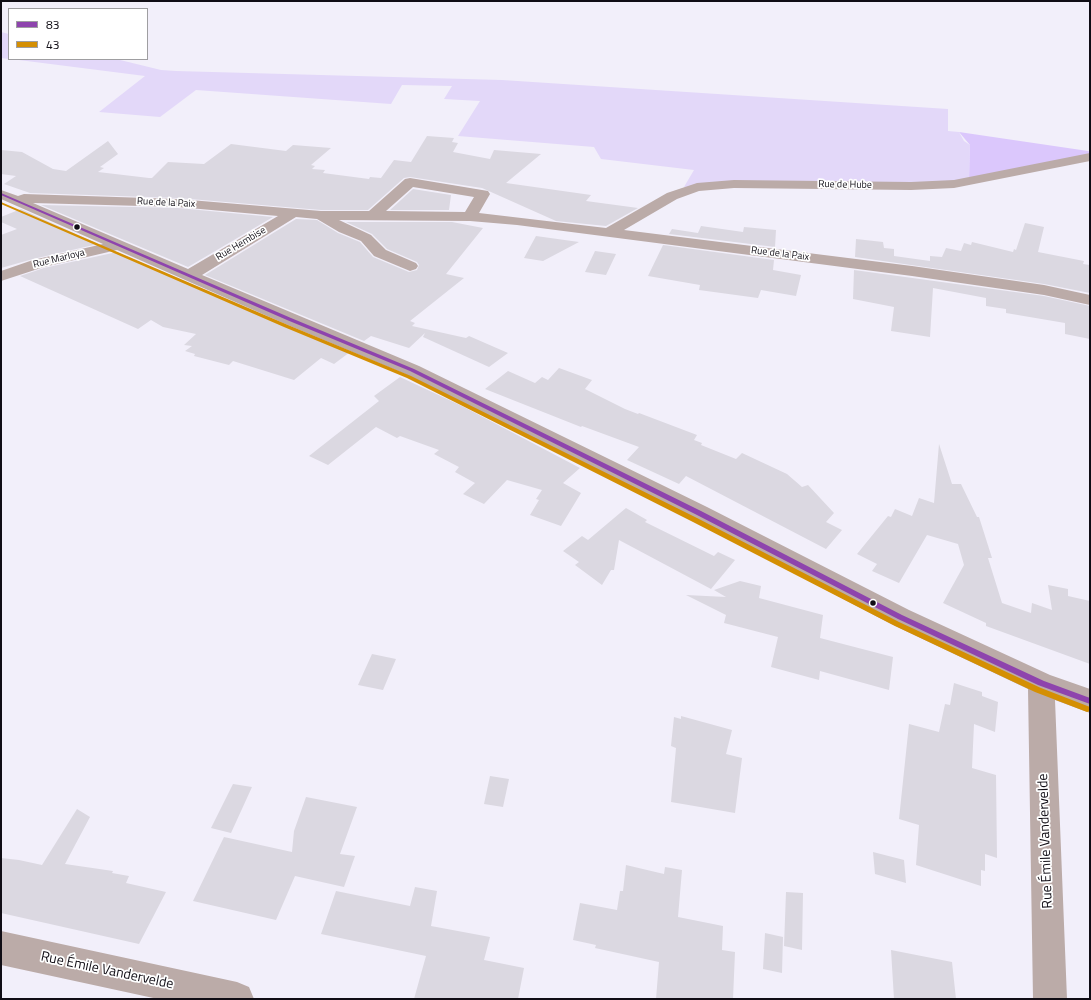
<!DOCTYPE html>
<html>
<head>
<meta charset="utf-8">
<style>
	body { margin:0 }
	#map { position:relative; width:1091px; height:1000px; overflow:hidden; background:#f2effa; font-family:"Titillium Web",sans-serif }
	canvas { display:block }
	.frame { position:absolute; inset:0; border:2px solid #100d15; pointer-events:none }
	.legend { position:absolute; left:8px; top:8px; width:140px; height:52px; box-sizing:border-box; background:#fff; border:1px solid #9f9ea1; margin:0; padding:5px 7px; list-style:none; font-size:12px; color:#100d15 }
	.legend li { display:flex; align-items:center; gap:8px; height:20px }
	.legend b { width:20px; border:1px solid #9f9ea1 }
</style>
</head>
<body>
<div id="map">
<canvas width="1091" height="1000"></canvas>
<div class="frame"></div>
<ul class="legend">
<li><b style="height:5px;background:#8e44ad"></b>83</li>
<li><b style="height:5px;background:#d48f03"></b>43</li>
</ul>
</div>
<script>
const context = document.querySelector('canvas').getContext('2d');
context.lineJoin = 'round';
function paint(path, color) {
  context.fillStyle = color;
  context.fill(path, 'evenodd');
}
function strokePath(path, color, width, dash) {
  context.strokeStyle = color;
  context.lineWidth = width;
  context.lineCap = dash ? 'butt' : 'round';
  context.setLineDash(dash || []);
  context.stroke(path);
}
function drawText(font, color, halo, rows, align = 'center') {
  context.font = font + ' "Titillium Web",sans-serif';
  context.lineWidth = 3.5;
  context.setLineDash([]);
  context.textBaseline = 'middle';
  context.strokeStyle = halo;
  context.fillStyle = color;
  for (const [text, x, y, turn = 0] of rows) {
    context.save();
    context.translate(x, y);
    context.rotate((+turn || 0) * Math.PI / 180);
    context.textAlign = isNaN(turn) ? turn : align;
    if (halo) context.strokeText(text, 0, 0);
    context.fillText(text, 0, 0);
    context.restore();
  }
}
const green = new Path2D(`
	M1 32 9 34V59L1 58Z
	M11 59H116L161 70 176 71 502 80 948 109V131L959 132 964 141 970 145 969 179 943 183 684 187 694 170 601 159 594 147 458 136 480 101 444 99 452 86 402 85 391 104 196 90 160 117 99 112 145 76Z`);
const forest = new Path2D(`
	M959 132 1088 151 1090 152V155L969 179 970 145Z`);
const building = new Path2D(`
	M427 136 454 138 452 142 458 143 453 152 490 159 494 150 541 154 506 183 591 195 586 201 638 208 606 226 556 221 482 188 410 177 404 178 368 210H321L178 198 30 193 4 184 16 176 1 174V150L22 152 53 169 66 171 108 141 118 154 100 167 104 168 98 172 149 178H152L168 162 204 164 231 144 286 151 293 145 331 148 311 165 315 166 312 169 325 170 323 173 369 179 370 177 381 178 394 160 411 162Z
	M413 189 451 195 449 210H390Z
	M41 205 178 208 273 217 188 267Z
	M21 209 98 244 33 259 1 268V235L17 229 1 222V217Z
	M296 219 317 220 338 233 360 242 373 257 409 272 417 270 419 265 417 262 387 249 372 234 346 222H452L483 228 446 274 464 278 410 321 415 323 412 326 466 338 469 336 508 353 489 367 423 337 425 333 409 348 371 336 364 341 205 275Z
	M1025 223 1044 227 1038 252 1084 261 1083 264 1090 265V293L1044 284 855 257 856 239 883 242 884 248 894 249V256L930 261V256L942 257 946 248 961 251 964 243 971 245 972 242 1013 252 1014 249 1016 250Z
	M701 226 743 232 744 227 776 230 775 247 669 234 672 229 698 233Z
	M536 236 579 242 543 261 524 258Z
	M663 245 774 260 773 270 801 275 796 296 761 290 758 298 699 290 700 285 648 276Z
	M595 251 616 254 606 275 585 272Z
	M117 252 282 324 350 352 334 364 321 358 294 380 233 361 229 365 194 356 195 354 185 351 192 346 184 345 196 334 163 327 151 320 138 329 20 276 44 268Z
	M854 270 1044 296 1090 306V339L1065 334V323L1006 313V309L986 306V298L933 288 930 337 891 331 894 307 853 299Z
	M559 368 592 380 585 389 625 409 638 414 639 413 697 435 694 440 702 443 701 445 736 459 742 453 787 474 802 487 808 485 834 513 826 522 842 530 826 549 686 476 679 484 627 460 639 447 582 426 581 427 485 389 508 371 535 383 542 377 548 380Z
	M400 377 462 406 580 468 563 483 581 493 561 526 530 515 539 500 536 499 542 490 507 480 484 504 463 494 475 483 455 472 459 467 434 454 439 450 400 436 397 438 376 427 328 465 309 456 379 401 374 396Z
	M939 444 952 484H961L977 517H979L992 558H988L1002 603 1031 613 1032 603 1052 610 1048 585 1068 589V596L1090 601V664L986 626V623L943 603 964 565 958 544 927 535 899 583 872 571 877 564 857 554 888 516 891 517 895 509 912 516 919 498 934 503Z
	M626 508 647 520 645 522 714 556 718 552 735 560 711 589 619 540 614 570H611L602 585 575 565 579 562 563 551 582 536 588 540Z
	M740 581 761 586 759 598 823 615 820 638 893 657 889 690 820 671 819 680 771 667 778 637 724 623 726 615 686 595 726 597 714 590Z
	M372 654 396 659 383 690 358 685Z
	M954 683 982 692V696L998 702 995 732 974 724 972 768 996 775 997 858 985 854V871L981 870V886L916 865 919 825 899 819 909 724 939 732 945 704 950 705Z
	M681 716 732 730 726 754 742 758 735 813 671 802 676 748 671 746 674 717 681 719Z
	M490 776 509 779 503 807 484 804Z
	M233 784 252 787 231 833 211 828Z
	M306 797 357 807 340 854 355 856 344 887 295 876 276 920 193 901 224 837 292 852 294 831Z
	M77 809 90 817 65 864 113 871 112 873 129 876 126 883 166 892 139 944 1 913V858L19 860 42 865Z
	M873 852 904 860 906 883 875 874Z
	M626 865 664 874 665 867 682 870 678 917 723 926 722 950 735 952 733 999H656L659 962 595 948 596 945 573 940 580 903 617 910 620 891H623Z
	M415 887 437 891 431 926 490 937 484 960 524 968 518 999H414L426 956 321 934 336 891 410 906Z
	M786 892 803 893 802 950 784 946Z
	M765 933 783 937 782 973 763 969Z
	M891 950 952 962 956 999H894Z`);
const minor = new Path2D(`
	M1090 153V161L954 188 911 190 734 188 699 191 677 199 624 230 912 266 1044 285 1090 295V305L1044 295 912 276 517 225 470 221 339 220 371 235 386 250 416 263 418 266 416 269 410 271 374 256 361 241 339 232 317 219 296 217 202 275 419 366 707 507 909 610 1050 675 1090 689V713L1055 700 1067 999H1033L1028 689 891 624 691 519 405 374 283 323 117 250 44 267 1 281V271L33 260 103 244 1 199V190L18 196 24 194 178 199 321 211H369L405 179 410 178 488 191 490 194 479 213 606 228 667 193 697 183 734 180 911 182 954 180ZM413 187 474 197 465 212 386 211ZM33 203 178 207 278 216 188 269Z
	M1 931 237 982 249 987 254 999H158L1 965Z`);
const bus1 = new Path2D(`
	M1 193 291 318 414 369 701 511 902 615 1044 681 1090 698V704L1038 685 898 619 697 515 410 371 287 320 1 195Z`);
const bus2 = new Path2D(`
	M1 202 288 325 411 376 697 518 899 622 1041 688 1090 707V711L1087 712 1035 692 895 626 693 522 407 378 284 327 1 204Z`);
const markers = [
	[77,227,3.5,"#100d15"],
	[873,603,3.5,"#100d15"]
];
const farStreetnames = [
	["Rue de Hube",845,185,1],
	["Rue de la Paix",166,203,3],
	["Rue Hembise",241,244,-31],
	["Rue de la Paix",780,254,7],
	["Rue Marloya",59,259,-14]
];
const nearStreetnames = [
	["Rue Émile Vandervelde",1046,841,-92],
	["Rue Émile Vandervelde",107,971,12]
];
paint(green, '#e3d8f9');
paint(forest, '#dbc7fc');
paint(building, '#dbd8e1');
paint(minor, '#bbaba8');
paint(bus1, '#8e44ad');
paint(bus2, '#d48f03');
for (const [x, y, r, color] of markers) {
  const dot = new Path2D();
  dot.arc(x, y, r, 0, 2 * Math.PI);
  context.fillStyle = color;
  context.fill(dot);
  strokePath(dot, '#fff', 1.5);
}
drawText('10px', '#100d15', '#fff', farStreetnames);
drawText('14px', '#100d15', '#fff', nearStreetnames);
</script>
</body>
</html>
